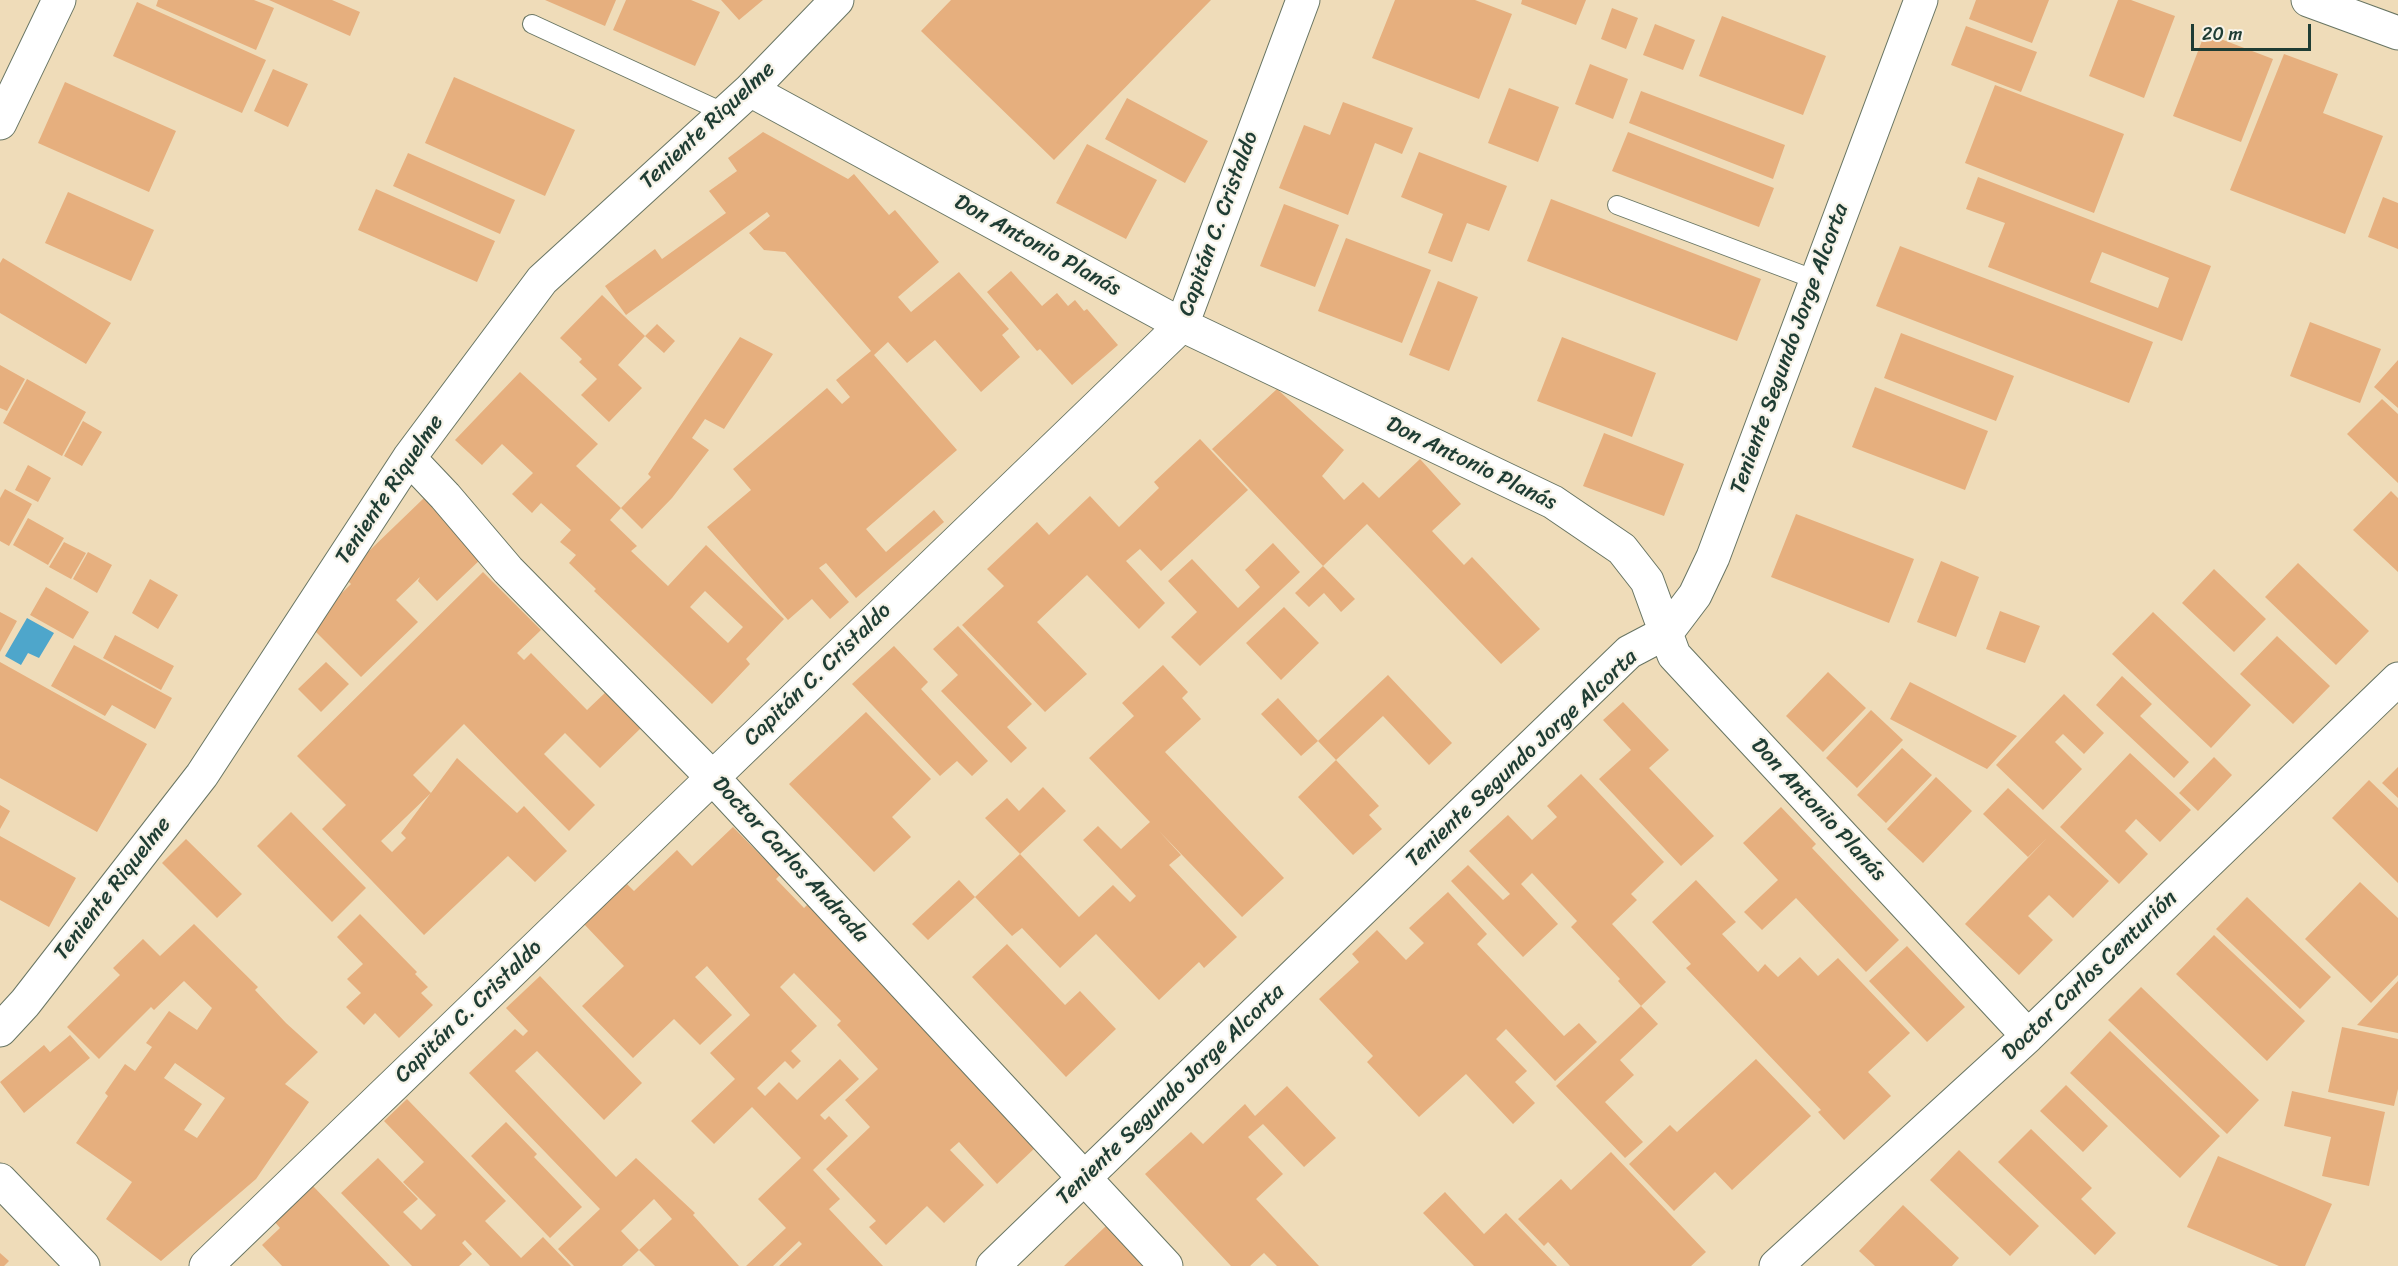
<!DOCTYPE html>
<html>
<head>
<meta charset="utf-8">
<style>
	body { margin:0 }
	#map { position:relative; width:2398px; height:1266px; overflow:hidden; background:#efdcb9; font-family:Sriracha,sans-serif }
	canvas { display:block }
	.scale { position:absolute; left:2191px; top:24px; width:120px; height:27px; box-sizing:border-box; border:3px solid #1f3d34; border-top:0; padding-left:8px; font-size:18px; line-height:21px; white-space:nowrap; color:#1f3d34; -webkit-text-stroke:4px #f7f3e8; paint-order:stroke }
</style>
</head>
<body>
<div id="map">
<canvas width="2398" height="1266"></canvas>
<div class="scale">20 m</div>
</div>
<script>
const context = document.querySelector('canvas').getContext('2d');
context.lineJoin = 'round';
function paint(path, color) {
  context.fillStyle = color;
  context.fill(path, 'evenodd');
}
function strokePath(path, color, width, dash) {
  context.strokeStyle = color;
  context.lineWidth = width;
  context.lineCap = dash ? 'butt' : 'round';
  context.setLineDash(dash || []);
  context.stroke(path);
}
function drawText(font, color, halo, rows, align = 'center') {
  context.font = font + ' Sriracha,sans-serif';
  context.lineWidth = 4.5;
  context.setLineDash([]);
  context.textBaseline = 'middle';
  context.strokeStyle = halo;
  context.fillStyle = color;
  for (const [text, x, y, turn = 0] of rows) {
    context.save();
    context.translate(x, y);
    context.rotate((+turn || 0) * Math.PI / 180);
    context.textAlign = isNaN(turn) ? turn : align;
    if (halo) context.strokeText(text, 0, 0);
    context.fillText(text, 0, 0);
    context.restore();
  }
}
const water = new Path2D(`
	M27 618 54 633 39 658 28 653 21 665 5 656Z`);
const building = new Path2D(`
	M158 0H254L274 8 256 50 156 6Z
	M269 0H332L360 12 350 36Z
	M545 0H616L605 26Z
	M626 0H691L720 12 695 66 613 30Z
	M721 0H763L739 20Z
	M951 0H1211L1054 160 921 31Z
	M1395 0H1475L1512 14 1479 99 1372 58Z
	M1522 0H1586L1576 25 1521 4Z
	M1976 0H2049L2032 43 1969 19Z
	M2118 0H2131L2175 16 2144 98 2089 76Z
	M137 2 266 60 242 113 113 56Z
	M1612 8 1638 18 1626 49 1601 39Z
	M1722 16 1826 56 1803 115 1699 76Z
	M1655 24 1695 40 1683 70 1643 55Z
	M1966 26 2037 52 2021 92 1951 65Z
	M2205 33 2273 59 2241 142 2173 116Z
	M2284 54 2338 74 2323 113 2383 136 2345 234 2230 190Z
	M1590 64 1628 79 1613 119 1575 104Z
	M273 69 308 84 288 127 254 111Z
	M454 77 575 130 545 196 425 143Z
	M65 82 176 131 149 192 38 143Z
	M1995 85 2124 134 2094 213 1965 163Z
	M1509 88 1559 107 1538 162 1488 143Z
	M1641 91 1785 145 1773 179 1629 123Z
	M1127 98 1208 141 1185 183 1105 139Z
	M1343 102 1413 128 1402 154 1375 143 1348 215 1279 188 1304 125 1330 135Z
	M763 132 848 179 854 174 889 215 895 210 939 262 898 297 911 312 959 272 1009 329 1002 335 1020 357 981 392 935 340 907 363 888 342 874 355 957 450 866 529 886 552 934 510 944 522 856 598 826 563 819 568 849 602 830 619 812 599 788 620 707 527 751 490 733 469 827 388 842 404 850 397 836 380 871 351 785 252 764 250 749 233 770 216 767 212 626 315 605 286 655 249 662 259 726 213 709 191 737 171 728 158Z
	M1628 132 1774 188 1759 227 1612 171Z
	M1087 144 1157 180 1126 239 1056 203Z
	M1419 152 1507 186 1489 231 1467 223 1452 262 1428 253 1443 214 1401 197Z
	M408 153 515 200 500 234 393 186Z
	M1978 177 2211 266 2182 341 1988 267 2005 223 1966 209ZM2102 252 2169 278 2158 308 2090 282Z
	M376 189 495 241 477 282 358 230Z
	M68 192 154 230 131 281 45 243Z
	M2383 197 2398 203V249L2368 237Z
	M1551 199 1761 279 1737 341 1527 261Z
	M1284 204 1339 225 1315 287 1260 266Z
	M1346 238 1431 270 1402 343 1318 311Z
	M1900 246 2153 342 2129 403 1876 306Z
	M3 258 111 323 86 364 0 313V263Z
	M1011 271 1042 306 1057 293 1068 306 1075 300 1084 311 1087 309 1118 345 1072 385 1040 349 1037 351 987 292Z
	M1438 281 1478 297 1449 371 1409 355Z
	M602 295 645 336 618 365 642 388 609 422 581 395 597 379 579 362 582 359 560 338Z
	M2310 322 2381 349 2360 403 2290 376Z
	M657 324 675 341 664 353 645 336Z
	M1901 333 2014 376 1996 421 1884 378Z
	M740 337 773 354 724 429 705 419 692 438 709 450 672 498 642 529 621 508 610 520 637 546 631 551 668 586 706 545 784 619 746 659 750 664 712 704 594 591 596 589 569 563 576 555 560 542 571 530 541 503 532 513 512 494 533 473 502 444 482 465 455 440 520 372 598 444 576 466 621 508 651 477 648 474ZM705 591 743 627 728 643 690 607Z
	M1562 337 1656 373 1632 437 1537 401Z
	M2398 360V408L2374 387Z
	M0 365 25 379 7 411 0 408Z
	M27 379 86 412 62 456 3 423Z
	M1875 387 1988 431 1965 490 1852 447Z
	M1277 389 1344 450 1322 476 1344 500 1363 482 1379 498 1420 459 1461 504 1432 531 1464 565 1472 557 1540 629 1501 664 1367 524 1323 566 1355 599 1341 612 1324 593 1309 607 1295 593 1323 566 1212 449Z
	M2382 399 2398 414V483L2347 434Z
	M83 421 102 432 82 466 64 456Z
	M1604 433 1684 464 1664 516 1583 486Z
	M1200 439 1248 490 1161 571 1140 549 1126 561 1165 603 1139 629 1087 575 1037 622 1087 674 1045 712 962 625 1004 586 987 569 1037 522 1049 535 1090 496 1119 527 1159 488 1154 482Z
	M28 465 51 478 38 502 15 490Z
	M5 489 32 504 9 546 0 541V498Z
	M2391 491 2398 498V572L2353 530Z
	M424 498 483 557 437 601 418 581 420 577 396 600 418 622 361 677 309 625 351 584 343 576Z
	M1796 514 1914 559 1889 623 1771 577Z
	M28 518 64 538 48 565 13 545Z
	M64 542 86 553 71 579 49 567Z
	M1273 543 1300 572 1200 666 1171 637 1197 612 1168 581 1192 559 1238 608 1260 587 1245 570Z
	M88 552 112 565 97 593 73 579Z
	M1941 561 1979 577 1956 637 1917 622Z
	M2298 563 2369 631 2336 665 2265 597Z
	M2214 569 2266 619 2234 652 2182 603Z
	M483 572 541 630 517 653 524 660 531 653 587 710 608 690 643 726 600 768 565 733 544 754 595 805 569 831 464 724 413 775 431 793 381 841 392 852 406 838 401 833 457 758 517 813 524 806 567 851 535 882 508 856 424 935 322 829 346 805 297 756Z
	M150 579 178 595 158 629 132 613Z
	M46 587 89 612 73 639 30 615Z
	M1284 607 1319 643 1281 680 1246 643Z
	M2000 611 2040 626 2025 663 1986 649Z
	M0 612 17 621 0 652Z
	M2153 612 2251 705 2211 748 2112 654Z
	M958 626 1032 704 1007 727 1027 748 1011 763 941 691 958 675 933 649Z
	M115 635 174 666 161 690 103 658Z
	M2277 636 2330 686 2293 724 2240 674Z
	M74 645 172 698 155 729 112 705 105 716 51 686Z
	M894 646 928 682 921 689 988 761 972 776 957 761 940 776 852 684Z
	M0 662 147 744 97 832 0 778Z
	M326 662 349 684 321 712 298 689Z
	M1163 665 1188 692 1182 698 1201 719 1165 752 1284 878 1242 917 1159 831 1181 855 1169 865 1237 937 1204 968 1199 962 1159 1000 1096 934 1060 968 1022 928 1012 936 975 897 1020 854 1079 917 1113 885 1130 902 1136 896 1083 840 1098 826 1121 849 1150 822 1089 758 1134 716 1122 703Z
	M1828 672 1866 708 1823 752 1786 716Z
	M1388 675 1452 743 1429 765 1383 716 1336 760 1318 741Z
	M2122 676 2152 704 2140 716 2189 762 2174 778 2096 705Z
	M1910 682 2017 736 1987 769 1890 719Z
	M2064 694 2104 733 2084 754 2063 734 2055 742 2082 769 2043 810 1996 765Z
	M1278 698 1318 741 1301 756 1261 714Z
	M1623 702 1669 750 1649 768 1714 836 1681 866 1599 779 1631 750 1603 720Z
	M1871 710 1903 740 1857 788 1826 758Z
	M866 712 931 779 892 817 911 837 874 872 789 784Z
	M1902 748 1932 775 1886 823 1857 795Z
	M2130 753 2191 810 2160 842 2136 819 2125 831 2148 854 2119 884 2060 827Z
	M2214 757 2232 775 2198 811 2179 793Z
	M1336 760 1379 806 1369 815 1382 829 1353 855 1298 797Z
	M2398 767V798L2382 783Z
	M1581 774 1664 862 1631 894 1637 900 1612 924 1666 982 1641 1006 1618 981 1620 979 1571 927 1577 921 1532 873 1521 884 1558 924 1523 957 1451 881 1468 865 1503 900 1510 894 1469 851 1508 815 1532 840 1557 817 1547 806Z
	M1936 777 1972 811 1923 863 1887 829Z
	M2369 780 2398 808V883L2332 818Z
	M1043 787 1066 811 1020 854 985 818 1007 798 1019 811Z
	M2008 788 2109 881 2073 918 2049 895 2028 916 2053 940 2019 975 1965 924 2047 838 2028 857 1983 814Z
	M0 805 10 811 0 829Z
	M1781 807 1816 844 1812 848 1899 940 1866 972 1796 898 1762 930 1744 912 1778 880 1743 843Z
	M291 812 366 888 332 922 257 846Z
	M733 827 780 875 776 879 804 908 811 901 888 977 881 983 1037 1146 997 1184 959 1142 950 1150 984 1185 944 1223 927 1206 886 1245 869 1227 876 1221 826 1169 870 1127 845 1100 878 1069 837 1025 841 1021 794 973 780 987 817 1026 791 1051 801 1061 793 1069 785 1061 757 1088 765 1096 779 1082 797 1100 840 1059 859 1079 820 1115 825 1120 829 1116 848 1136 813 1170 840 1199 829 1209 883 1266H779L802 1244 799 1241 773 1266H746L786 1228 758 1199 801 1158 752 1107 714 1144 691 1121 735 1079 710 1053 750 1015 707 966 695 977 732 1015 700 1045 674 1019 633 1058 582 1006 624 966 584 924 627 884 634 891 677 850 692 866Z
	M0 836 76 878 49 927 0 900Z
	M186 839 242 894 217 918 162 863Z
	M959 880 975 897 928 940 912 924Z
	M1696 880 1736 922 1722 934 1758 972 1765 964 1778 977 1800 957 1818 976 1838 958 1910 1033 1868 1072 1891 1096 1844 1140 1818 1112 1821 1110 1686 968 1691 964 1652 922Z
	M2360 882 2398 918V975L2371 1003 2305 939Z
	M1448 892 1487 934 1477 944 1564 1036 1579 1023 1597 1042 1555 1081 1506 1029 1496 1039 1527 1071 1515 1082 1535 1103 1513 1124 1466 1074 1419 1117 1367 1062 1373 1056 1319 999 1359 962 1352 954 1377 930 1406 960 1424 943 1409 928Z
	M2247 897 2331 977 2300 1009 2216 929Z
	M360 914 417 972 415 974 428 987 421 993 433 1005 399 1038 375 1013 364 1025 346 1007 361 993 347 979 363 964 337 937Z
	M194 924 258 987 255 990 286 1023 318 1052 285 1084 309 1102 256 1179 161 1261 106 1219 132 1182 76 1143 108 1096 105 1093 125 1064 135 1071 152 1047 146 1043 169 1011 197 1030 212 1008 184 981 154 1010 151 1007 99 1059 67 1027 120 975 113 968 143 939 160 956ZM175 1063 225 1098 197 1138 184 1130 202 1104 164 1078Z
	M2214 935 2305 1021 2267 1061 2176 974Z
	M1007 944 1065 1005 1080 991 1116 1029 1066 1077 972 977Z
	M1907 946 1965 1007 1927 1042 1869 981Z
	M540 976 642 1083 604 1120 537 1051 515 1071 616 1177 636 1158 695 1213 693 1215 739 1266H655L639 1250 672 1219 654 1199 621 1231 639 1250 622 1266H574L558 1249 600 1209 469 1073 515 1029 523 1036 528 1031 506 1008Z
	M2398 981V1033L2357 1025Z
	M2141 987 2259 1100 2227 1134 2108 1020Z
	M1641 1006 1658 1024 1620 1060 1634 1075 1605 1102 1643 1142 1625 1158 1556 1086Z
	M2342 1027 2398 1039V1089L2394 1106 2328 1092Z
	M2110 1031 2220 1136 2180 1178 2070 1073Z
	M70 1035 90 1058 24 1113 0 1082 44 1045 50 1052Z
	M1756 1059 1811 1116 1732 1190 1715 1172 1674 1211 1629 1164 1670 1125 1677 1132Z
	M2066 1085 2108 1126 2083 1152 2040 1111Z
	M1287 1086 1336 1138 1304 1167 1263 1124 1248 1137 1283 1174 1256 1199 1319 1266H1277L1264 1253 1250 1266H1231L1145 1174 1191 1132 1203 1144 1245 1104 1255 1116Z
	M2292 1091 2385 1112 2369 1186 2322 1176 2331 1137 2284 1126Z
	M407 1099 506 1201 485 1221 521 1258 543 1237 571 1266H490L465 1240 462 1243 472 1254 459 1266H412L341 1193 378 1158 418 1199 403 1212 421 1230 436 1215 403 1182 424 1162 384 1121Z
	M506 1122 537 1154 534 1157 582 1207 550 1238 471 1156Z
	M2031 1129 2092 1188 2081 1199 2116 1233 2095 1255 1998 1162Z
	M1959 1150 2039 1226 2010 1256 1930 1180Z
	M1611 1152 1706 1252 1691 1266H1570L1548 1242 1544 1246 1518 1219 1561 1179 1571 1190Z
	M2218 1156 2332 1204 2305 1266H2279L2187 1227Z
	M312 1185 390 1266H282L262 1245 280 1228 274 1221Z
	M1445 1192 1484 1234 1506 1213 1557 1266H1474L1423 1213Z
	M1903 1205 1959 1258 1952 1266H1875L1859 1251Z
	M1106 1226 1144 1266H1064Z
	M0 1253 9 1261 4 1266H0Z`);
const lane = new Path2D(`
	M532 24 725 113
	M1617 205 1816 280`);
const street = new Path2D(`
	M2308 0 2398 33
	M750 90 1182 325 1553 502 1622 549 1647 581 1674 655 2028 1036
	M0 123 59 0
	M409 458 445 496 508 570 712 777 1166 1266
	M0 1030 25 1003 202 775 409 458 542 280 750 90 837 0
	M0 1180 83 1266
	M206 1266 1182 325 1303 0
	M993 1266 1629 652 1667 632 1695 595 1713 557 1921 0
	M1776 1266 2028 1036 2398 679`);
const streetNames = [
	["Teniente Riquelme",708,126,-43],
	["Capitán C. Cristaldo",1219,224,-70],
	["Don Antonio Planás",1037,246,29],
	["Teniente Segundo Jorge Alcorta",1790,349,-70],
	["Don Antonio Planás",1471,464,26],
	["Teniente Riquelme",390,490,-56],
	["Capitán C. Cristaldo",818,675,-44],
	["Teniente Segundo Jorge Alcorta",1522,759,-43],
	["Don Antonio Planás",1818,810,47],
	["Doctor Carlos Andrada",790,860,47],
	["Teniente Riquelme",113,889,-52],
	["Doctor Carlos Centurión",2090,976,-44],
	["Capitán C. Cristaldo",469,1012,-44],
	["Teniente Segundo Jorge Alcorta",1171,1095,-44]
];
paint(water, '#4ea6cb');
paint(building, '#e6af7e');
strokePath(lane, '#687563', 20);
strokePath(street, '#687563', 35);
strokePath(lane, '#fff', 18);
strokePath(street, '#fff', 33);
drawText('22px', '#1f3d34', '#f7f3e8', streetNames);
</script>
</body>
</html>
